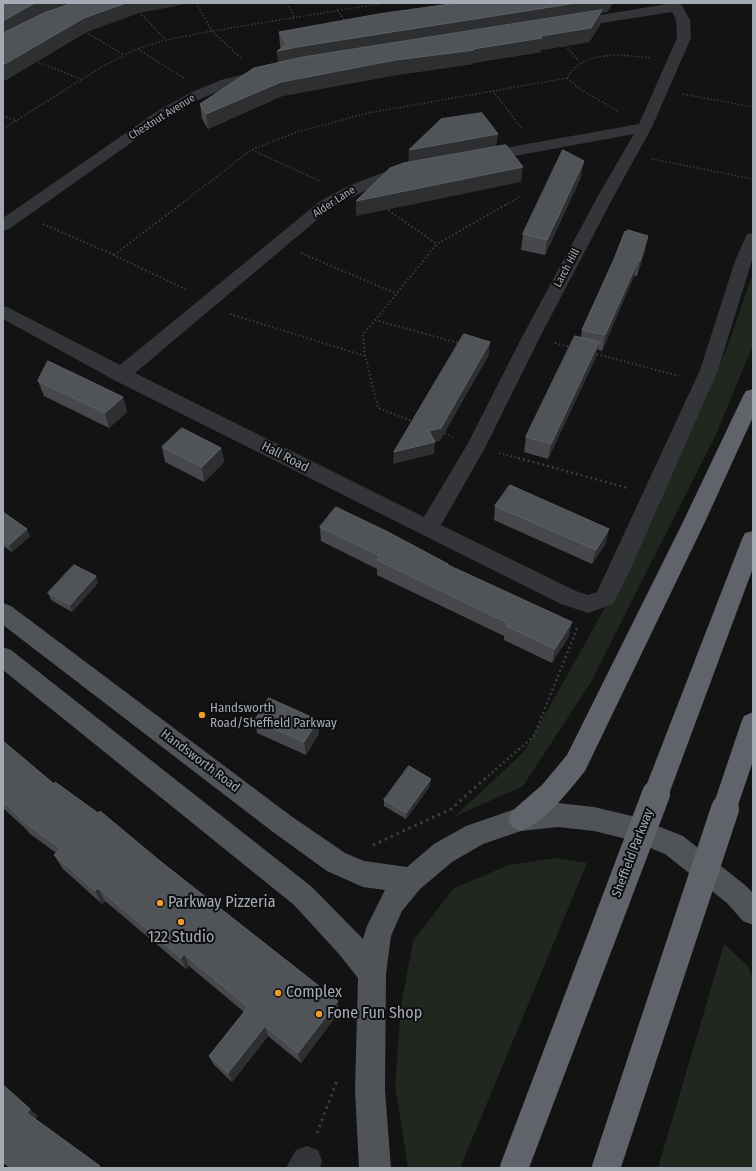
<!DOCTYPE html>
<html>
<head>
<meta charset="utf-8">
<style>
	body { margin:0 }
	#map { position:relative; width:756px; height:1171px; overflow:hidden; background:#131314; font-family:"Fira Sans Condensed",sans-serif }
	canvas { display:block }
	.frame { position:absolute; inset:0; border:4px solid #a4abb5; pointer-events:none }
</style>
</head>
<body>
<div id="map">
<canvas width="756" height="1171"></canvas>
<div class="frame"></div>
</div>
<script>
const context = document.querySelector('canvas').getContext('2d');
context.lineJoin = 'round';
function paint(path, color) {
  context.fillStyle = color;
  context.fill(path, 'evenodd');
}
function strokePath(path, color, width, dash) {
  context.strokeStyle = color;
  context.lineWidth = width;
  context.lineCap = dash ? 'butt' : 'round';
  context.setLineDash(dash || []);
  context.stroke(path);
}
function drawText(font, color, halo, rows, align = 'center') {
  context.font = font + ' "Fira Sans Condensed",sans-serif';
  context.lineWidth = 4;
  context.setLineDash([]);
  context.textBaseline = 'middle';
  context.strokeStyle = halo;
  context.fillStyle = color;
  for (const [text, x, y, turn = 0] of rows) {
    context.save();
    context.translate(x, y);
    context.rotate((+turn || 0) * Math.PI / 180);
    context.textAlign = isNaN(turn) ? turn : align;
    if (halo) context.strokeText(text, 0, 0);
    context.fillText(text, 0, 0);
    context.restore();
  }
}
const green = new Path2D(`
	M753 273V345L717 432 591 682 523 786 454 817 524 752 628 567 727 348Z
	M555 858 587 863 460 1168H408L395 1086 401 1006 413 941 454 888 509 865Z
	M724 944 748 966 753 979V1168H658Z`);
const pathFar3 = new Path2D(`
	M196 3 212 31 241 58
	M287 3 294 17
	M337 10 347 23
	M139 12 166 40
	M85 32 123 54
	M565 45 579 61
	M138 49 184 78
	M35 61 81 79
	M567 78 581 90 618 111
	M493 91 522 129
	M683 94 753 107
	M3 116 17 121
	M3 129 103 66 137 49 166 40 212 31 384 3
	M252 150 322 182
	M652 159 753 179
	M180 205 251 150 297 132 368 113 567 78C583 49 623 55 651 58
	M506 205 521 196`);
const pathFar2 = new Path2D(`
	M385 208 437 244
	M43 224 114 255 187 290
	M301 253 397 294
	M114 255 181 204
	M230 314 365 356
	M375 320 462 344
	M555 343 573 348
	M593 353 679 376
	M414 422 378 408 365 356 363 335 437 244 507 204
	M441 432 453 437
	M499 453 522 459`);
const pathFar1 = new Path2D(`
	M518 458 628 488
	M488 776 534 736 578 626`);
const path = new Path2D(`
	M373 845 451 809 489 775
	M317 1133 338 1078`);
const minor = new Path2D(`
	M667 3 681 4 690 20 691 38 652 127 615 194 540 337 486 446 441 525 576 591 588 595 597 592 700 370 735 261 747 234 753 233V257L718 370 628 575 613 604 588 613 561 604 114 380 3 319V306L9 308 120 365 319 202C347 185 375 174 407 166L413 168 415 171 413 174 370 188 331 208 135 373 424 517 467 445 522 337 599 194 634 134 482 162 477 160 474 157 477 154 482 152 639 124 677 38 676 20 672 12 570 28 565 27 563 24 565 21 570 20 667 4Z
	M262 70 267 71 269 74 267 77 231 86 200 99 169 116 9 229 3 231V218L159 110 190 93 221 80Z
	M307 1146 318 1150 322 1161 320 1168H286L296 1150Z`);
const major = new Path2D(`
	M3 603 11 606 291 816 345 853 364 861 407 867 434 844 466 826 521 807 558 803 594 807 632 816 683 836 745 885 753 893V925L743 921 727 903 665 854 631 840 594 831 558 827 521 831 483 844 452 862 420 889 402 911 391 936 386 974 385 1090 391 1168H359L355 1090 358 978 339 954 294 905 3 670V647L11 650 312 887 363 939 367 926 385 890 363 887 327 871 273 832 3 625Z`);
const highway = new Path2D(`
	M753 389V417L704 524 585 771C568 792 546 821 521 831L512 827 508 819 512 811 542 785 567 755 682 524 743 396 746 391Z
	M753 531V568L669 794 665 802 656 806 647 802 643 794 742 539 745 533Z
	M753 712V761L734 817 725 821 716 817 712 809 741 723 744 716Z`);
const highwayBridge = new Path2D(`
	M514 1168 656 794
	M606 1168 725 809`);
const wall = new Path2D(`
	M457 3H613L607 12 601 13 600 25 589 42 541 50V52L473 63V64L396 75 282 96 208 129 202 119 200 104 278 62 277 51 281 49 280 46 279 32Z
	M581 177 545 255 521 250 523 234Z
	M645 251 637 276H634L602 351 597 349 596 357 548 459 524 452 526 437 581 337 582 330Z
	M38 381 123 397 127 412 109 428 44 396Z
	M162 447 221 448 224 462 204 482 165 462Z
	M495 506 606 543 592 564 494 520Z
	M3 512 30 536 12 552 3 546Z
	M320 527 448 564V565L569 636 552 663 504 640V636L377 575V569L321 541Z
	M98 583 72 612 51 600 48 593Z
	M255 720 319 733 306 755 257 733Z
	M3 741 54 784 339 1012 301 1063 268 1036 232 1082 214 1065 209 1056 244 1012 189 966 186 969 105 901 102 904 63 869 54 855 56 853 29 833 27 830 3 808Z
	M430 786 406 819 384 806V800Z`);
const shadedWall = new Path2D(`
	M37 3H82L3 37V21L33 4Z
	M126 3H191L139 13 87 32 3 82V65L84 18Z
	M576 3H613L607 12 601 13 600 25 589 42 541 50V52L473 63V64L396 75 282 96 208 129 206 114 279 66 277 51 303 46Z
	M498 134 496 149 408 165 409 150Z
	M584 161 581 177 545 255 547 240Z
	M523 167 521 182 356 216V201Z
	M648 236 645 251 637 276 640 261Z
	M638 261 634 276 602 351 605 335Z
	M490 342 489 355 440 441 428 443 429 431Z
	M599 342 596 357 548 459 551 444Z
	M123 397 127 412 109 428 105 413Z
	M435 442 434 454 393 464 394 452Z
	M221 448 224 462 204 482 202 467Z
	M27 529 30 536 12 552 9 545Z
	M609 529 606 543 592 564 596 550Z
	M96 576 98 583 72 612 70 605Z
	M572 622 569 636 552 663 555 649Z
	M318 720 319 733 306 755 304 742Z
	M431 779 430 786 406 819V813Z
	M98 888 105 901 102 904 95 891Z
	M184 954 189 966 186 969 181 958Z
	M338 1001 339 1012 301 1063 298 1053Z
	M265 1026 268 1036 232 1082 228 1073Z
	M3 1084 38 1116 36 1119 27 1113Z`);
const building = new Path2D(`
	M3 3H37L33 4 3 21Z
	M73 3H126L84 18 3 65V33L44 13Z
	M457 3H576L303 46 277 51 287 45 279 32 379 14Z
	M602 10 591 28 541 36 542 38 473 49 474 50 396 60 281 82 206 114 200 104 254 68 303 57Z
	M482 113 498 134 409 150 441 119Z
	M506 145 523 167 356 201 390 168 404 163Z
	M563 150 584 161 547 240 523 234Z
	M628 230 648 236 640 261H638L605 335 582 330 615 257 625 231 627 232Z
	M464 334 490 342 441 428 429 431 435 442 394 452Z
	M575 336 599 342 551 444 526 437Z
	M48 361 123 397 105 413 38 381Z
	M182 428 221 448 202 467 162 447Z
	M510 485 609 529 596 550 495 506Z
	M336 507 388 532 448 564V565L572 622 555 649 506 626 508 623 377 560 380 556 320 527Z
	M3 512 27 529 9 545 3 541Z
	M74 565 96 576 70 605 48 593Z
	M269 698 318 720 304 742 255 720Z
	M3 741 54 784 55 782 98 813 100 811 160 861 338 1001 298 1053 265 1026 228 1073 209 1056 248 1007 184 954 181 958 98 888 95 891 54 855 61 849 20 819 21 818 3 802Z
	M409 766 431 779 406 813 384 800Z
	M3 1085 30 1109 27 1113 100 1166 99 1168H8L9 1167 3 1162Z`);
const markers = [
	[202,715,4,"#f09a2f"],
	[160,903,4,"#f09a2f"],
	[181,922,4,"#f09a2f"],
	[278,993,4,"#f09a2f"],
	[319,1014,4,"#f09a2f"]
];
const farStreetnames = [
	["Chestnut Avenue",162,117,-32],
	["Alder Lane",334,202,-33],
	["Larch Hill",567,268,-62]
];
const streetNames = [
	["Hall Road",285,457,27],
	["Handsworth Road",200,761,37],
	["Sheffield Parkway",633,853,-69]
];
const poiNames = [
	["Handsworth",210,708],
	["Road/Sheffield Parkway",210,723]
];
const nearPoinames = [
	["Parkway Pizzeria",168,903],
	["122 Studio",181,938,"center"],
	["Complex",286,993],
	["Fone Fun Shop",327,1014]
];
paint(green, '#1f271f');
strokePath(pathFar3, '#3a3c40', 1.5, [1.5, 2]);
strokePath(pathFar2, '#3a3c40', 2, [1.5, 2.5]);
strokePath(pathFar1, '#3a3c40', 2.5, [2, 3]);
strokePath(path, '#3a3c40', 3, [2.5, 4]);
paint(minor, '#343539');
paint(major, '#505358');
paint(highway, '#60646a');
strokePath(highwayBridge, '#60646a', 28);
paint(wall, '#46484c');
paint(shadedWall, '#2d2f31');
paint(building, '#505357');
strokePath(building, '#5d6166', 1);
for (const [x, y, r, color] of markers) {
  const dot = new Path2D();
  dot.arc(x, y, r, 0, 2 * Math.PI);
  context.fillStyle = color;
  context.fill(dot);
  strokePath(dot, '#0e0e0f', 1.5);
}
drawText('11px', '#a4abb5', '#0e0e0f', farStreetnames);
drawText('13px', '#a4abb5', '#0e0e0f', streetNames);
drawText('13px', '#a4abb5', '#0e0e0f', poiNames, 'left');
drawText('16px', '#a4abb5', '#0e0e0f', nearPoinames, 'left');
</script>
</body>
</html>
